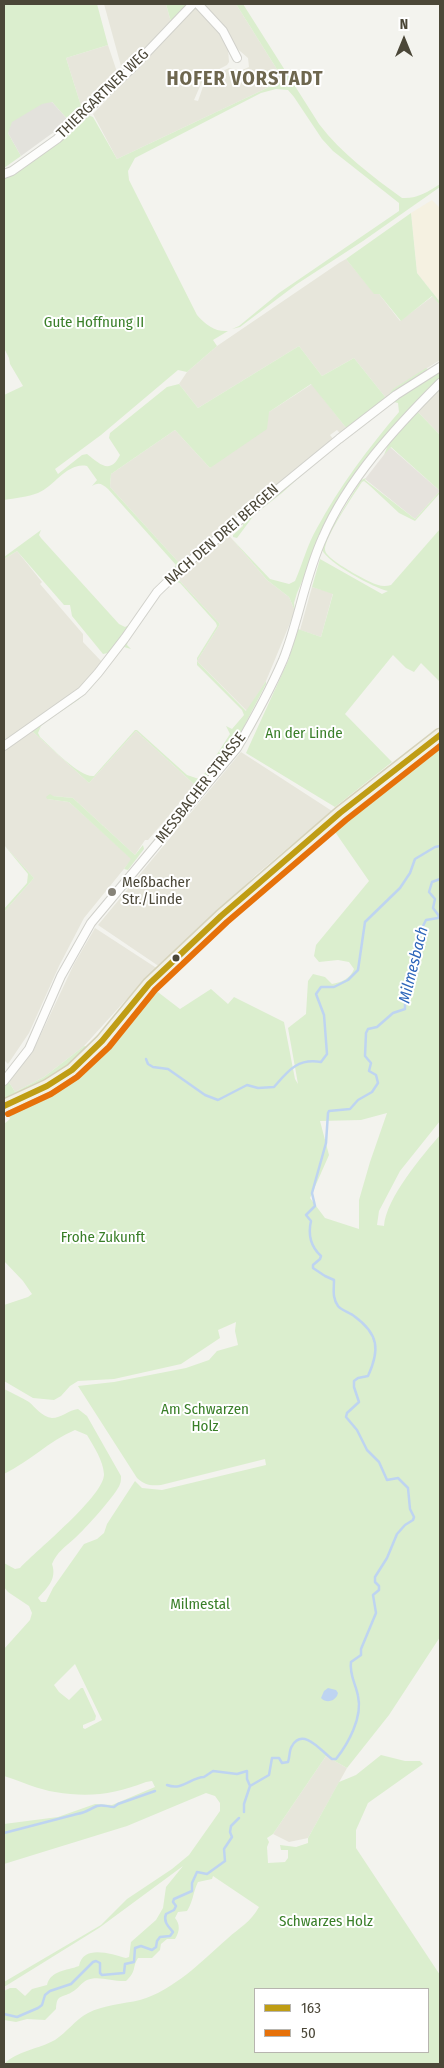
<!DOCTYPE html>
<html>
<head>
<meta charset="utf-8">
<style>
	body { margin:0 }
	#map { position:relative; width:444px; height:2068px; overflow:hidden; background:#f3f3ee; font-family:"Fira Sans Condensed",sans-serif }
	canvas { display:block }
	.frame { position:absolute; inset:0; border:5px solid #4b4738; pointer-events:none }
	.legend { position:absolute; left:254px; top:1988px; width:175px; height:65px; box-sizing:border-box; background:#fff; border:1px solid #b7b5af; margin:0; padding:6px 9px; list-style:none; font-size:15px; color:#4b4738 }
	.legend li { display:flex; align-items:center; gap:10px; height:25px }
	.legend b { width:25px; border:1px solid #b7b5af }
	.north { position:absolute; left:379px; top:15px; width:50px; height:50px; -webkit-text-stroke:4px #fff; paint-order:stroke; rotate:0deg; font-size:14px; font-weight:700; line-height:20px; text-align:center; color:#4b4738 }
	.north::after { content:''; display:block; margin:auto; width:18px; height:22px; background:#4b4738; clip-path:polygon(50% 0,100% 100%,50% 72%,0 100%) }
</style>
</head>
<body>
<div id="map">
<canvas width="444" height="2068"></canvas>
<div class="frame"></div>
<ul class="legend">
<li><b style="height:6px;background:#bf9d14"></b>163</li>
<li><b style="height:6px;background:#e6710a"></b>50</li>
</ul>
<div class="north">N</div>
</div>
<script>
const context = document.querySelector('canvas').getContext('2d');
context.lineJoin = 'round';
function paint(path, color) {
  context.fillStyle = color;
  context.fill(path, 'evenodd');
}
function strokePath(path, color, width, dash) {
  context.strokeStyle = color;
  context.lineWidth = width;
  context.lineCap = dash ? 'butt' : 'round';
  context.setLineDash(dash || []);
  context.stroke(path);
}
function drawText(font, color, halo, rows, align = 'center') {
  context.font = font + ' "Fira Sans Condensed",sans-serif';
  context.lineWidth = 4;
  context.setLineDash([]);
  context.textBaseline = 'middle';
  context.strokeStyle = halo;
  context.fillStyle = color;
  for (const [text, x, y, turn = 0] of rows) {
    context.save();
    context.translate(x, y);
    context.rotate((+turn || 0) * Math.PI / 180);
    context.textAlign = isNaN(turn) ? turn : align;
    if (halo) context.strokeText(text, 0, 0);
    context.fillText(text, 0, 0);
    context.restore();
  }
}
const residential = new Path2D(`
	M104 4H166L171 22 125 68 121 66Z
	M203 4H236L283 79 267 88 117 159 93 114 182 21 183 17 193 5 222 34 228 48 229 62 227 65 204 77 194 100 198 101 205 81 217 74 229 68 240 71 249 67 248 58 233 45Z
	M108 45 118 75 82 109 66 58Z
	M346 259 374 293 379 294 400 321 433 296 440 305V360L394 389 386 398 354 358 322 376 299 346 198 408 179 384 187 372 217 346 339 263Z
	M312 384 347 429 340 433 337 430 330 435 333 439 250 509 243 508 239 517 238 515 228 523V525L198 548V552L181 565 110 487 111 474 175 430 210 468 269 412Z
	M440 387V435L417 411Z
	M227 533 267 580 289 597 295 611 266 681 247 711 197 661 220 624 176 577 193 565 192 563 211 547H214Z
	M17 551 42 582 40 584 83 634V642L102 662 80 688 4 743V559Z
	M312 587 333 593 321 637 300 630Z
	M31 730 89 783 136 731 195 785 148 840H145L135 855 73 798 53 796 48 799 69 802 132 859 84 918 59 966 29 1033 8 1064 4 1060V912L34 878 4 845V750Z
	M241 752 332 811 257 874 160 967 98 925Z
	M95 928 158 969 123 1003 84 1046 44 1077 15 1092 9 1082 34 1049 74 964Z
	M326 1756 347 1768 308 1838 289 1842 273 1834Z`);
const commercial = new Path2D(`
	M432 200 440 208V302L417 273 411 213Z`);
const industrial = new Path2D(`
	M390 447 440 491 415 519 365 479Z`);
const green = new Path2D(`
	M4 4H97L108 45 66 58 82 109 69 121 52 102 8 133 21 156 4 168Z
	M166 4H187L171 22Z
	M236 4H243L319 124C342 154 372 176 402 198 417 199 428 192 440 184V187L363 241 297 284 240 327 232 329 239 326 279 293 399 211V203L333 151 322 139 294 97 288 90 276 89 261 93 135 158 128 171 129 180 197 315C206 325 215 332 228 331L213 340 217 346 187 372 178 370 101 435 55 469 58 474 82 455 87 454C100 464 110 475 120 455L109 438 110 433 167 387 179 384 198 408 299 346 322 376 354 358 386 398 393 389 426 368 428 369 343 434 340 433 347 429 311 384 269 412 267 429 210 468 175 430 111 474 110 487 181 565 108 656V653L103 654 72 616 70 605H64L17 551 4 559V557L41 530 39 535 41 538 119 624 125 627 129 625 153 592 176 565 108 489C102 484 99 482 92 486L97 480 87 466C67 462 55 486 38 493 28 497 15 498 4 500V395L23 386 10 364 9 358 4 348V176C36 163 63 139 88 115L93 117 117 159 267 88 283 79Z
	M411 213 417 273 440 302V305L432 296 401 321 379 294H374L346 259Z
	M440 370V379L394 427 325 528 297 593 294 603 295 611 289 597 267 580 232 539 270 579 289 584 295 581C303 563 307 545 317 528 339 487 369 447 399 412L398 403 394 402 383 410 316 462 282 493 254 515 237 538 233 537V535L243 526V523L247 517 375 414 425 378Z
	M417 411 440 435V493L415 521 399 513 369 485 364 481 362 482C354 494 324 538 325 550 326 558 349 570 355 574 367 580 379 589 391 585L440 529V682L421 663 414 672 406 668 393 655 345 714 392 762 335 807 246 753 288 661 298 629 321 637 333 594 312 587 320 559 382 594 388 591C374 588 328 563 322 550L331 529 361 480 366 478 365 480 415 519 440 491 391 447 384 455 388 445Z
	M211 547 192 563 193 565 176 577 220 624 197 661 246 711 266 681V684L228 757 216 764 212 773 194 793 191 790 195 785 136 731 89 783 31 730 84 692 108 666 129 636 127 645 131 649 124 647 91 688 78 700 47 721 41 726 38 733 40 737C51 747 80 778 94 776L135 730H137L187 775 199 779 203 776 230 734 226 726 232 729 244 715 242 710 197 665V658L217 626 216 623 180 583 174 581 167 586 133 631C152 596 181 571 211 547Z
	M440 739V1121L400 1171 379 1211 377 1225 384 1226C386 1198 422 1156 440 1135V1637L389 1715 347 1768 326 1756 273 1834 267 1838 269 1842 267 1847 268 1863 285 1862 288 1858V1850H281L280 1845 296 1847 308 1843V1838L339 1782 356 1775 381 1755 405 1761H420L423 1764 368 1803 356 1830V1848L440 1975V2064H4C17 2051 39 2049 55 2040 67 2032 75 2020 88 2013 103 2005 123 2004 140 2000 174 1990 201 1962 227 1939 240 1927 250 1923 259 1907L213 1876 212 1879 198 1882C193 1892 193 1902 187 1911L178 1912 175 1918C180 1924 180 1931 175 1939H167L161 1944 160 1950 152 1958H138C132 1967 137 1971 126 1981 114 1982 98 1975 87 1980 81 1983 78 1989 72 1992 61 1999 57 1993 56 2009L45 2020 27 2019 16 2022 4 2020V1991L10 1988H16L25 1996 32 1989 47 1985C51 1970 66 1971 79 1966 83 1944 111 1954 126 1958L129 1957 131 1942 156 1920 163 1908 166 1887 183 1866 99 1928 4 1987V1982L101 1925 127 1899 172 1869 189 1855 220 1811V1803L215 1796 206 1793 127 1826 4 1864V1824L58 1817 95 1804 112 1805 155 1787 152 1781 146 1782C114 1794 90 1798 55 1792 40 1790 20 1781 4 1776V1649L30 1620 32 1613 29 1606 8 1592 4 1587V1563L15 1569 20 1568C37 1550 105 1495 104 1474 103 1460 94 1447 87 1435L75 1430C49 1441 29 1462 4 1474V1389C12 1393 21 1397 29 1402 35 1407 42 1417 52 1418 61 1418 69 1410 78 1409L87 1416 121 1476C121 1479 121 1482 120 1484 117 1494 84 1530 75 1538 65 1547 57 1552 52 1564 57 1579 48 1587 38 1598L41 1602H46L53 1588 84 1544 97 1539 104 1533 107 1524 135 1481 142 1488 162 1490 266 1465 265 1459 161 1485C150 1486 145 1485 137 1478L78 1386 114 1382 186 1368 209 1360 217 1351 238 1345 235 1331 236 1322 218 1330 220 1338 181 1364 114 1379 78 1381 70 1386 61 1396 54 1400 33 1398 4 1381V1305L28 1297 32 1294 23 1281 4 1261V1124L10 1119 8 1113C37 1096 71 1080 96 1057 118 1036 135 1012 150 986L180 1009 211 989 228 1004 234 997 284 1022 295 1079 298 1084 288 1028 306 1014 308 981 313 974 325 977 332 984C342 982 350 979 354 969L349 962 338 960 319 962 314 956 316 945 369 881 333 829 334 825ZM387 1113 370 1162 359 1200V1229L325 1218 310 1198 329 1155 320 1121 361 1120ZM75 1664 102 1720 85 1729 83 1728V1725L95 1720 96 1716 83 1688H81L69 1700 59 1692 54 1685ZM255 1989H428V2052H255Z
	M50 794 53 796 73 798 135 855 143 845 144 849 128 870 124 869 131 859 69 802 47 799 46 797Z
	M4 845 34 878 4 912V909L27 883 28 874Z
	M84 1046 91 1048 65 1070 4 1101V1083L28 1053H31L9 1082 15 1092 44 1077Z`);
const parking = new Path2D(`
	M52 102 69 121 21 156 8 133 12 122 42 104Z`);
const water = new Path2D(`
	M328 1688 336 1690 338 1693 337 1696C333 1702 326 1703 321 1698L324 1691Z`);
const stream = new Path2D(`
	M146 1059 148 1064 153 1067 168 1069 205 1095 218 1100 247 1085 258 1088 274 1087C288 1071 297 1058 321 1062L327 1054 324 1015 316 994 321 987H334L348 980 358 970 365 922 400 888 410 873 415 859 435 847 440 846
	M167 1785C183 1791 191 1777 204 1777L213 1771 237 1774 247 1771V1779L250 1786
	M244 1812V1804L250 1786 269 1775 272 1758H279L282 1763 288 1762C290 1757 289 1750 292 1746 303 1726 323 1753 332 1759H336C348 1744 363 1717 358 1696 356 1685 349 1674 351 1662L361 1655V1649L376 1613 373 1595 379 1590V1586L375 1582V1577L387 1558 397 1534 405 1525 413 1520 414 1517 410 1509 408 1488 398 1478 387 1480 379 1462 367 1450 357 1430 346 1417 347 1413 359 1402 354 1387V1381L358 1378 368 1376C380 1350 379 1334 354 1316 350 1313 341 1310 338 1306 332 1297 334 1290 334 1280L325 1276 313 1268V1265L320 1259 321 1256C310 1246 308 1234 311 1221L306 1215 315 1206 312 1193 326 1143 328 1113 329 1111 350 1109 358 1100 372 1092 378 1083 376 1075 369 1071 371 1063 365 1056 366 1033 368 1029 377 1027 393 1013 405 1009V990L411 978 421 930 426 920 438 918 439 916 433 908 435 899 429 892 432 882 440 879
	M4 1833 77 1814C86 1813 89 1809 97 1806 103 1804 108 1807 114 1807L118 1804 155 1791
	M4 2014 17 2017 38 2008 42 2005 45 1995 50 1991 71 1984 93 1962 96 1961 100 1963V1973L102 1975 124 1973 125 1964 134 1962 135 1948 141 1946 152 1950 156 1947 157 1941 160 1937 170 1936 173 1932C168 1926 163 1921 166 1914L174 1910 176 1906 173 1902 174 1899 192 1891V1883L197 1872 207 1874 225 1861 224 1849 232 1837 230 1832 231 1826 239 1818`);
const street = new Path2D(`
	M198 4 223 31 237 58
	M4 174 12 171 57 139 133 67 193 4
	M4 746 82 691 98 673 125 638 157 592 185 565 339 439 396 395 440 367
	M4 1081 29 1049 61 976 91 923 237 748C254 719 270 690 283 660 299 620 305 576 323 537 348 479 396 427 440 383`);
const primary = new Path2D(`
	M4 1106 47 1086 72 1070 102 1041 149 984 221 916 340 813 440 735`);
const bus1 = new Path2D(`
	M4 1106 47 1086 72 1070 102 1041 149 984 221 916 340 813 440 735`);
const bus2 = new Path2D(`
	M8 1114 51 1094 77 1077 109 1047 155 990 227 922 346 820 440 746`);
const markers = [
	[112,892,5,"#868378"],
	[176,958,4.5,"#4b4738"]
];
const streetNames = [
	["THIERGARTNER WEG",103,94,-44],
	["NACH DEN DREI BERGEN",222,535,-41],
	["MESSBACHER STRASSE",201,788,-52]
];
const parkNames = [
	["Gute Hoffnung II",94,323],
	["An der Linde",304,734],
	["Frohe Zukunft",103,1238],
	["Am Schwarzen",205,1410],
	["Holz",205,1427],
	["Milmestal",200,1605],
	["Schwarzes Holz",326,1922]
];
const poiNames = [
	["Meßbacher",122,883],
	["Str./Linde",122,900]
];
const waterNames = [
	["Milmesbach",414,965,-76]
];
const districtNames = [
	["HOFER VORSTADT",245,79]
];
paint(residential, '#e7e6db');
paint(commercial, '#f5f1e1');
paint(industrial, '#e6e3dd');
paint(green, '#dbeece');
paint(parking, '#e3e2dc');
paint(water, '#bed4f1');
strokePath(stream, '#bed4f1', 2.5);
strokePath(street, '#d1d1cb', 10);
strokePath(primary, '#d6d3bb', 15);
strokePath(street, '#fdfdfc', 8);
strokePath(primary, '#f2f1e6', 12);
strokePath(bus1, '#bf9d14', 6);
strokePath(bus2, '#e6710a', 6);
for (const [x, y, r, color] of markers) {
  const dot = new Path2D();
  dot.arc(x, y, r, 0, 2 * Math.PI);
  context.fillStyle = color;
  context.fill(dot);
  strokePath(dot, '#fff', 2);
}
drawText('15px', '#4b4738', '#fff', streetNames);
drawText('15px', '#3a7f29', '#fff', parkNames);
drawText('15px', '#4b4738', '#fff', poiNames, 'left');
drawText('italic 16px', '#2e66ba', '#fff', waterNames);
context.letterSpacing = '1px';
drawText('bold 20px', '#6e674f', '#fff', districtNames);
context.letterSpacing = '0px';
</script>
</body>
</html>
